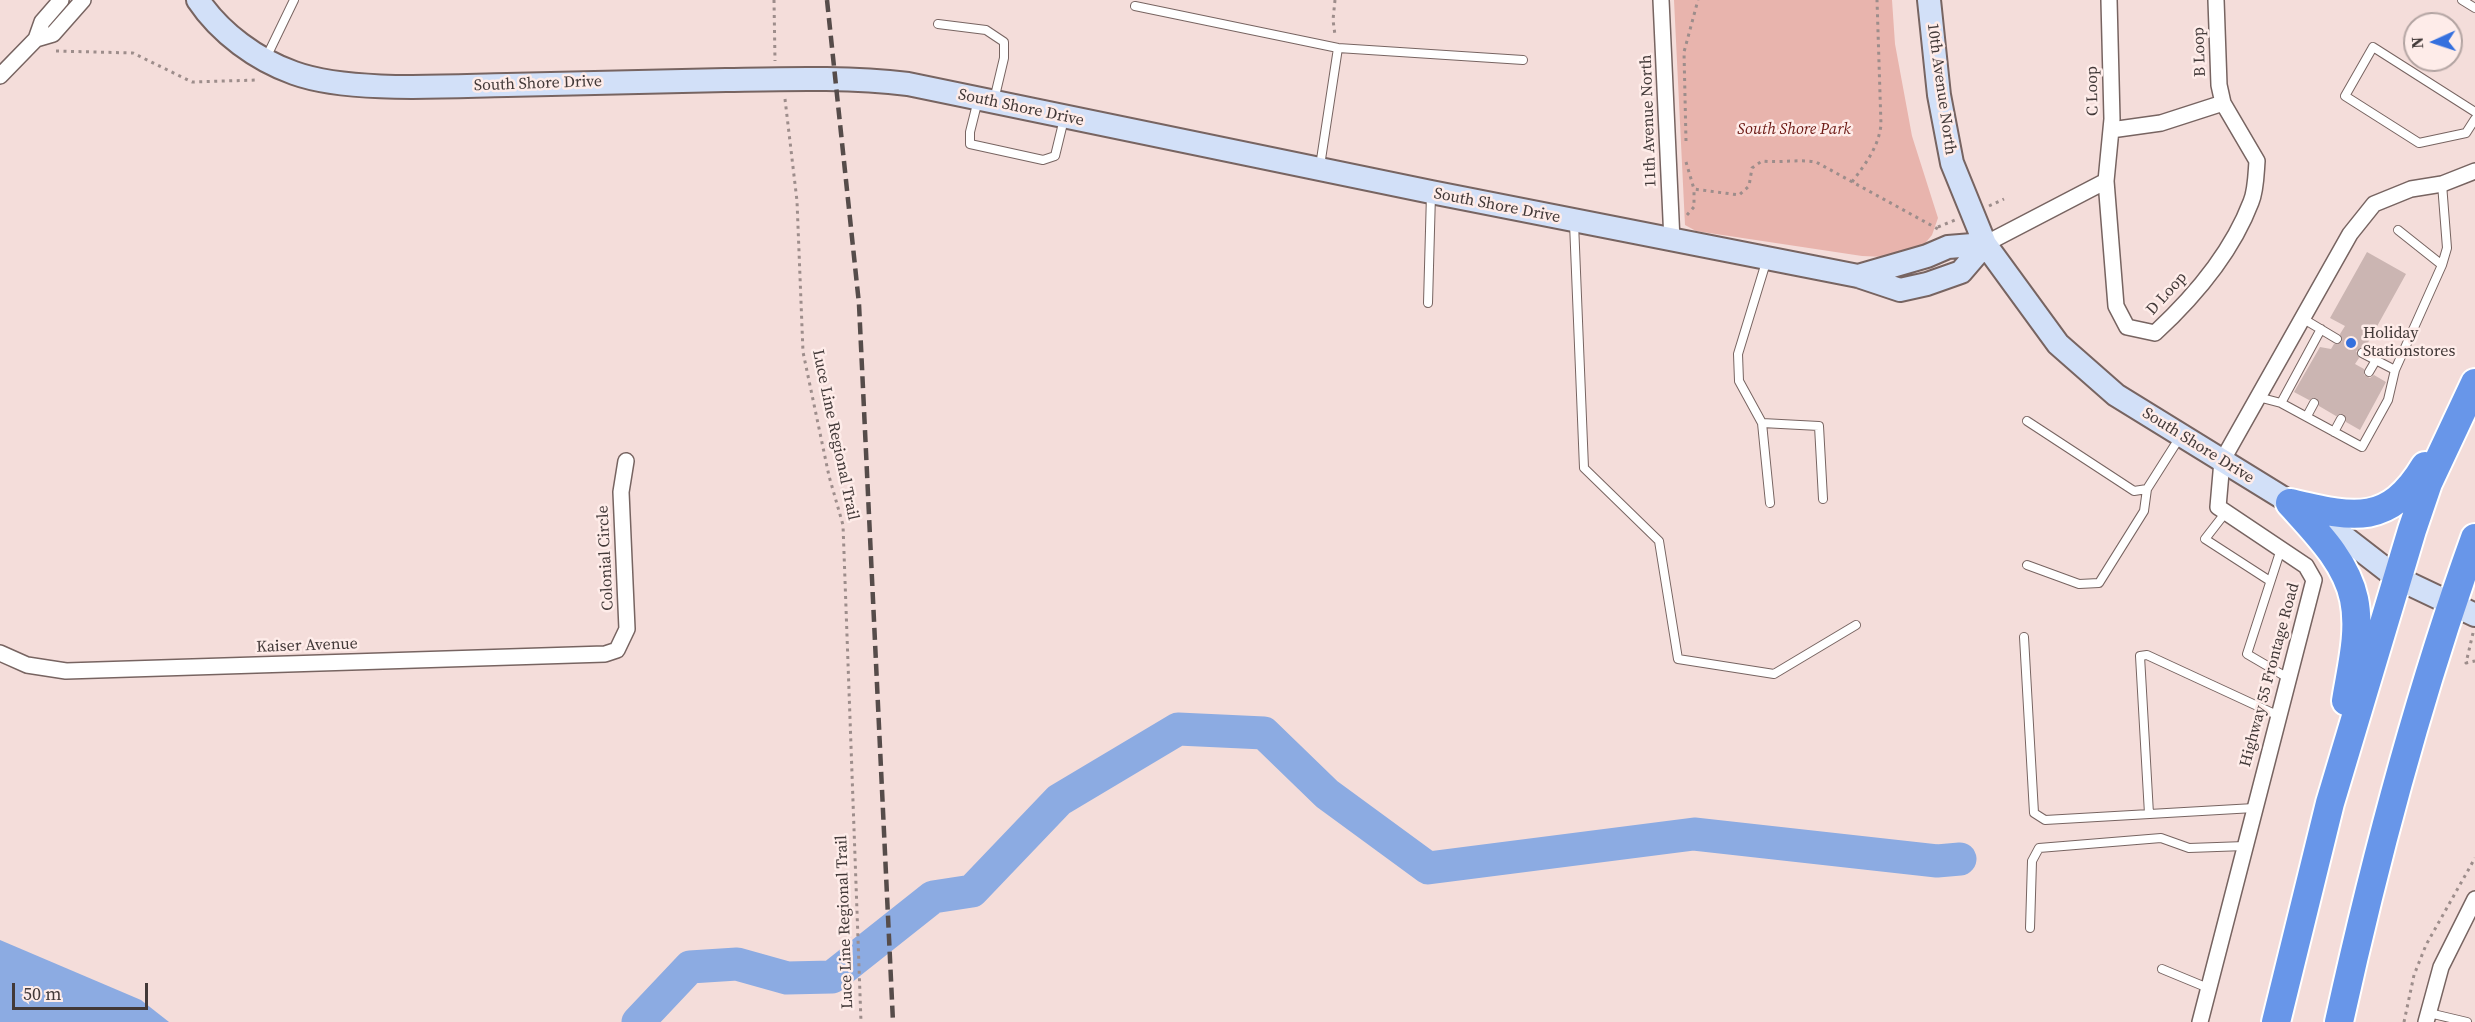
<!DOCTYPE html>
<html>
<head>
<meta charset="utf-8">
<style>
	body { margin:0 }
	#map { position:relative; width:2475px; height:1022px; overflow:hidden; background:#f4ddda; font-family:"Source Serif 4",serif }
	canvas { display:block }
	.north { position:absolute; left:2403px; top:12px; width:60px; height:60px; box-sizing:border-box; background:#feece9; border:2px solid #b3a4a2; border-radius:50%; rotate:267deg; font-size:16px; font-weight:700; line-height:24px; text-align:center; color:#423938 }
	.north::after { content:''; display:block; margin:auto; width:21px; height:27px; background:#3570de; clip-path:polygon(50% 0,100% 100%,50% 72%,0 100%) }
	.scale { position:absolute; left:12px; top:983px; width:136px; height:27px; box-sizing:border-box; border:3px solid #423938; border-top:0; padding-left:8px; font-size:18px; line-height:21px; white-space:nowrap; color:#423938; -webkit-text-stroke:4px #feece9; paint-order:stroke }
</style>
</head>
<body>
<div id="map">
<canvas width="2475" height="1022"></canvas>
<div class="north">N</div>
<div class="scale">50 m</div>
</div>
<script>
const context = document.querySelector('canvas').getContext('2d');
context.lineJoin = 'round';
function paint(path, color) {
  context.fillStyle = color;
  context.fill(path, 'evenodd');
}
function strokePath(path, color, width, dash) {
  context.strokeStyle = color;
  context.lineWidth = width;
  context.lineCap = dash ? 'butt' : 'round';
  context.setLineDash(dash || []);
  context.stroke(path);
}
function drawText(font, color, halo, rows, align = 'center') {
  context.font = font + ' "Source Serif 4",serif';
  context.lineWidth = 5;
  context.setLineDash([]);
  context.textBaseline = 'middle';
  context.strokeStyle = halo;
  context.fillStyle = color;
  for (const [text, x, y, turn = 0] of rows) {
    context.save();
    context.translate(x, y);
    context.rotate((+turn || 0) * Math.PI / 180);
    context.textAlign = isNaN(turn) ? turn : align;
    if (halo) context.strokeText(text, 0, 0);
    context.fillText(text, 0, 0);
    context.restore();
  }
}
const green = new Path2D(`
	M1674 0H1892L1895 44 1912 136 1938 218 1932 235 1922 247 1885 257 1862 256 1696 231 1685 225Z`);
const water = new Path2D(`
	M0 940 141 1000 169 1022H0Z`);
const river = new Path2D(`
	M638 1022 690 967 737 964 787 978 832 977 933 897 972 891 1059 800 1178 729 1264 733 1327 794 1428 868 1694 834 1937 861 1960 859`);
const building = new Path2D(`
	M2367 252 2406 274 2365 348 2356 351 2359 358 2355 364 2364 369V375L2370 378 2374 375 2386 382 2360 430 2346 422 2344 414 2336 416 2319 406 2317 398 2309 400 2294 392 2320 347 2331 349 2334 344 2342 342 2340 334 2345 326 2330 318Z`);
const path = new Path2D(`
	M774 0 775 61
	M1335 0 1333 20 1335 35
	M56 51 133 53 192 82 258 80
	M785 99 797 201 803 352 829 476 843 525 861 1022
	M1686 141 1684 52 1698 0
	M1686 162 1694 189 1739 195 1749 186 1752 168 1762 161C1781 163 1798 159 1816 162L1938 229
	M1852 182C1866 163 1878 148 1881 125L1877 0
	M1989 206 2004 199
	M1687 215 1694 207V189
	M1938 227 1955 220
	M2473 633 2466 663 2475 661
	M2404 1022 2414 975 2426 945 2475 858`);
const lane = new Path2D(`
	M2462 0 2475 8
	M1135 6 1338 48 1523 60
	M938 24 986 30 1004 42V58L994 100
	M266 58 294 0
	M978 100 970 132V144L1043 160 1055 156 1064 119
	M2475 112 2373 47 2345 96 2419 143 2466 133 2475 119
	M1320 166 1338 48
	M1574 223 1584 468 1659 541 1678 659 1774 674 1856 625
	M2398 230 2442 265
	M1767 259 1738 354 1739 381 1762 423 1770 503
	M1428 303 1431 194
	M2302 318 2337 339
	M2362 353 2395 370
	M2369 372 2376 360
	M2258 397 2281 403 2362 447 2388 400 2395 370 2442 265 2447 248 2442 184
	M2281 403 2321 329
	M2307 416 2314 403
	M2027 421 2134 491 2147 489 2180 437
	M1762 423 1819 426 1823 499
	M2334 432 2341 419
	M2226 512 2205 539 2270 581
	M2281 549 2247 654 2288 678
	M2027 565 2079 584 2099 583 2144 511 2147 489
	M2024 637 2034 813 2045 820 2254 808
	M2149 814 2140 656 2147 655 2279 716
	M2030 928 2032 861 2039 848 2161 838 2189 848 2245 846
	M2162 969 2208 988
	M2429 1013 2467 1022`);
const street = new Path2D(`
	M1661 0 1672 241
	M2109 0 2112 119 2106 181 2116 306 2127 327 2155 333C2194 297 2232 252 2251 202 2256 190 2256 174 2257 161L2223 103 2219 85 2216 0
	M36 39 53 34 83 0
	M0 76 36 39 42 22 61 0
	M2111 130 2161 123 2223 103
	M1985 244 2106 181
	M0 653 27 665 66 671 605 654 617 650 627 629 621 492 626 461
	M2200 1022 2314 580 2306 566 2218 507 2222 461 2350 234 2374 204 2411 189 2442 184 2475 171
	M2426 1022 2441 967 2475 899`);
const secondary = new Path2D(`
	M198 0C220 33 257 60 294 73 349 93 448 86 507 85 580 83 653 81 726 80 787 79 847 77 908 84L1431 192 1858 276 1900 290 1927 284 1961 272 1985 244
	M1929 0 1939 95 1952 163 1985 244 2058 344 2116 395 2335 530 2397 578 2475 615
	M1858 276 1927 256 1948 247 1985 244`);
const highway = new Path2D(`
	M2290 503C2315 531 2346 561 2354 599 2361 632 2351 669 2346 701
	M2290 503C2351 517 2388 528 2425 466
	M2276 1022 2330 803 2412 530 2428 483 2475 383
	M2339 1022C2375 859 2418 696 2475 538`);
const rail = new Path2D(`
	M827 0 859 304 893 1022`);
const markers = [
	[2351,343,6,"#3570de"]
];
const streetNames = [
	["B Loop",2200,52,-92],
	["South Shore Drive",538,84,-2],
	["10th Avenue North",1941,89,82],
	["C Loop",2093,91,-91],
	["South Shore Drive",1021,108,12],
	["11th Avenue North",1649,121,-92],
	["South Shore Drive",1497,206,11],
	["D Loop",2167,294,-48],
	["Luce Line Regional Trail",835,435,78],
	["South Shore Drive",2198,446,32],
	["Colonial Circle",606,558,-93],
	["Kaiser Avenue",307,646,-2],
	["Highway 55 Frontage Road",2270,675,-75],
	["Luce Line Regional Trail",845,922,-92]
];
const parkNames = [
	["South Shore Park",1794,130]
];
const poiNames = [
	["Holiday",2363,334],
	["Stationstores",2363,352]
];
paint(green, '#e8b4ad');
paint(water, '#8cabe2');
strokePath(river, '#8cabe2', 33);
paint(building, '#cbb5b2');
strokePath(lane, '#776461', 10);
strokePath(street, '#776461', 18);
strokePath(secondary, '#776461', 26);
strokePath(highway, '#fff', 32);
strokePath(path, '#9d8d8b', 3, [3, 4.5]);
strokePath(lane, '#fff', 8);
strokePath(street, '#fff', 15);
strokePath(secondary, '#d2e0f8', 22);
strokePath(highway, '#6896e9', 28);
strokePath(rail, '#564c4a', 4.5, [12, 6]);
for (const [x, y, r, color] of markers) {
  const dot = new Path2D();
  dot.arc(x, y, r, 0, 2 * Math.PI);
  context.fillStyle = color;
  context.fill(dot);
  strokePath(dot, '#feece9', 2);
}
drawText('16px', '#423938', '#feece9', streetNames);
drawText('italic 16px', '#6c1914', '#feece9', parkNames);
drawText('16px', '#423938', '#feece9', poiNames, 'left');
</script>
</body>
</html>
